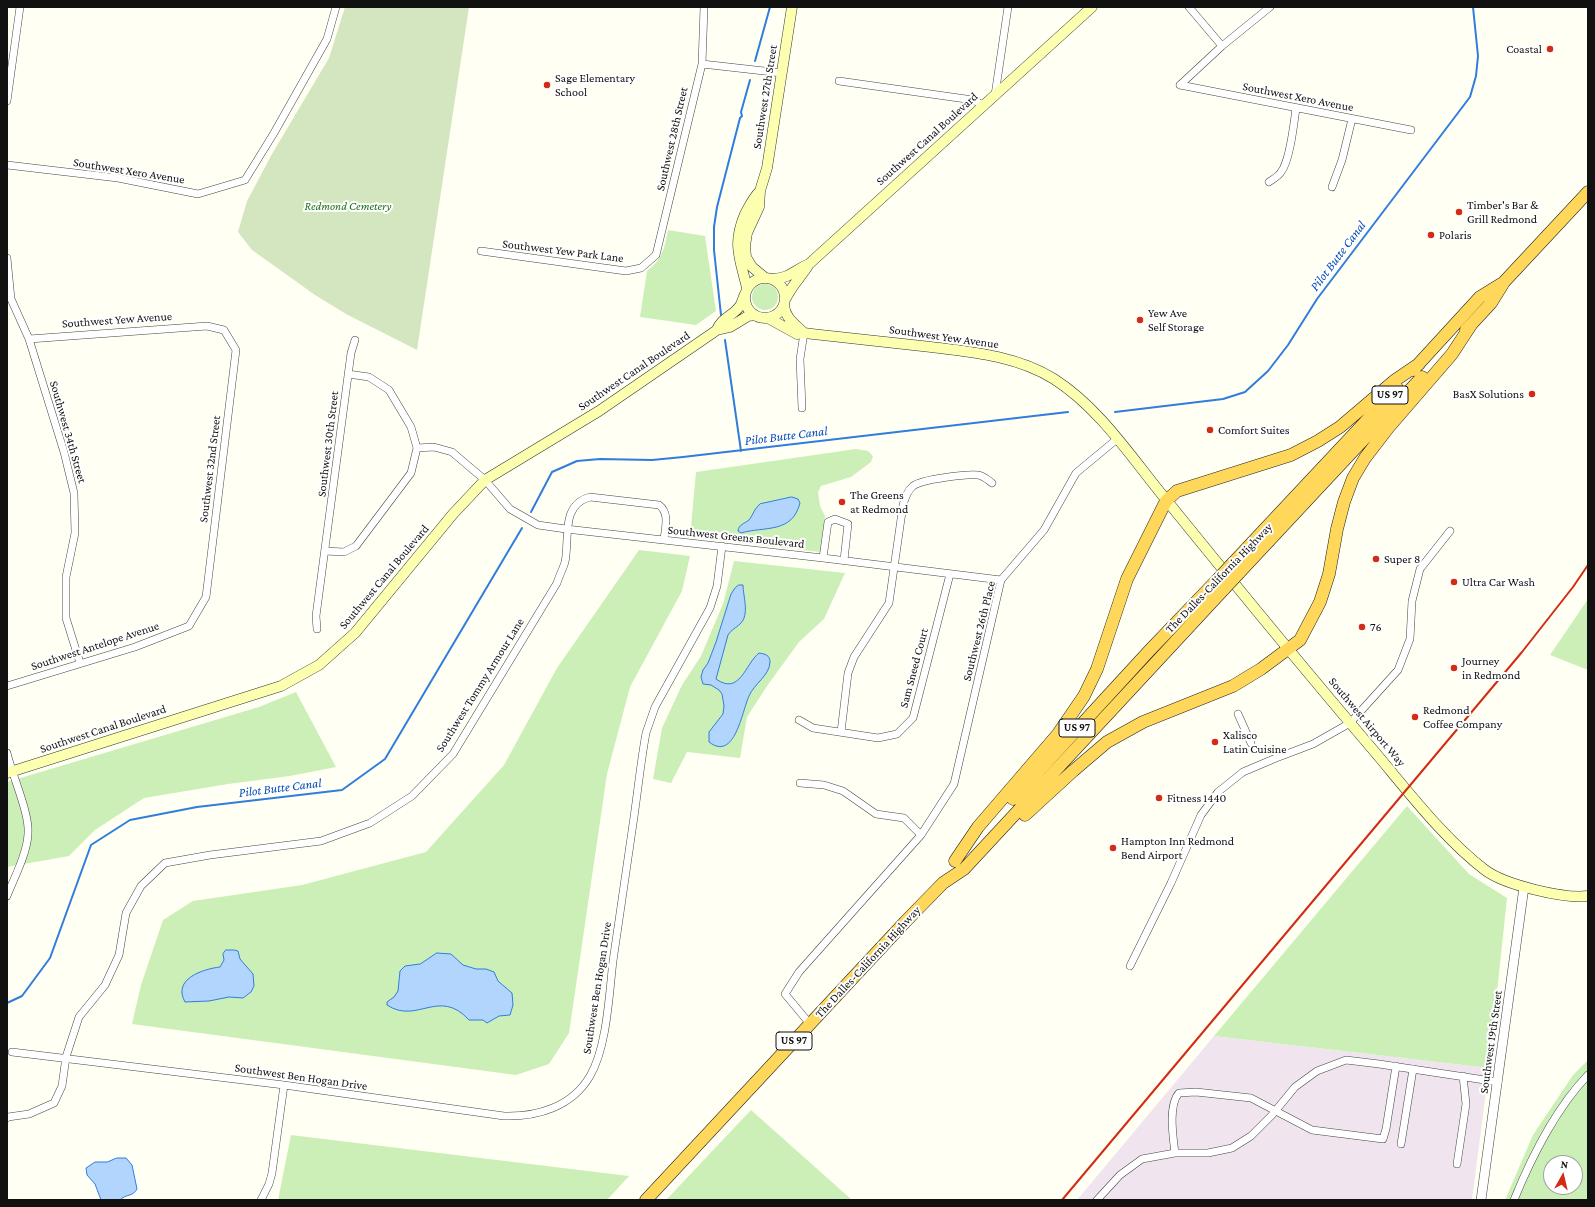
<!DOCTYPE html>
<html>
<head>
<meta charset="utf-8">
<style>
	body { margin:0 }
	#map { position:relative; width:1595px; height:1207px; overflow:hidden; background:#fffff4; font-family:"Crimson Pro",serif }
	canvas { display:block }
	.frame { position:absolute; inset:0; border:8px solid #111; pointer-events:none }
	.north { position:absolute; left:1543px; top:1155px; width:40px; height:40px; box-sizing:border-box; background:#fff; border:1px solid #a0a0a0; border-radius:50%; rotate:8deg; font-size:11px; font-weight:700; line-height:16px; text-align:center; color:#111 }
	.north::after { content:''; display:block; margin:auto; width:14px; height:18px; background:#d32b16; clip-path:polygon(50% 0,100% 100%,50% 72%,0 100%) }
</style>
</head>
<body>
<div id="map">
<canvas width="1595" height="1207"></canvas>
<div class="frame"></div>
<div class="north">N</div>
</div>
<script>
const context = document.querySelector('canvas').getContext('2d');
context.lineJoin = 'round';
function paint(path, color) {
  context.fillStyle = color;
  context.fill(path, 'evenodd');
}
function strokePath(path, color, width, dash) {
  context.strokeStyle = color;
  context.lineWidth = width;
  context.lineCap = dash ? 'butt' : 'round';
  context.setLineDash(dash || []);
  context.stroke(path);
}
function drawText(font, color, halo, rows, align = 'center') {
  context.font = font + ' "Crimson Pro",serif';
  context.lineWidth = 4;
  context.setLineDash([]);
  context.textBaseline = 'middle';
  context.strokeStyle = halo;
  context.fillStyle = color;
  for (const [text, x, y, turn = 0] of rows) {
    context.save();
    context.translate(x, y);
    context.rotate((+turn || 0) * Math.PI / 180);
    context.textAlign = isNaN(turn) ? turn : align;
    if (halo) context.strokeText(text, 0, 0);
    context.fillText(text, 0, 0);
    context.restore();
  }
}
const industrial = new Path2D(`
	M1214 1036 1489 1068 1472 1200H1077Z`);
const green = new Path2D(`
	M668 230 705 236 716 311 696 325 640 317 647 271C661 261 665 248 668 230Z
	M752 297a13 13 0 1 1 26 0a13 13 0 1 1-26 0Z
	M856 449 868 451 873 456 871 462 851 477 821 486 818 492 820 506 825 516 820 552 690 537 696 472Z
	M639 550 690 556 682 591 630 687 607 774 569 1033 549 1064 516 1075 132 1024 141 985 163 920 193 901 302 885 426 852 504 765 557 668Z
	M734 561 845 573 824 619 799 642 767 686 747 717 740 758 687 752 671 783 653 779 662 728 682 685 701 656 723 604Z
	M1588 599V670L1550 655Z
	M296 692 336 767 290 776 228 784 144 798 95 830 69 856 7 867V782L259 707Z
	M1407 806 1469 874 1507 898 1489 1068 1214 1036Z
	M1588 1060V1200H1505L1533 1135 1573 1075ZM1551 1163H1575V1187H1551Z
	M751 1110 852 1200H666Z
	M291 1135 629 1176 607 1200H278Z`);
const cemetery = new Path2D(`
	M345 7H469L417 350 346 314 315 295 252 250 238 232 247 201 272 154 329 58Z`);
const water = new Path2D(`
	M792 497 798 499 800 503C792 534 765 526 741 533L738 531C739 524 744 524 749 520 753 515 754 509 760 504Z
	M739 585H743C743 596 750 615 740 624 736 628 732 629 728 635L716 679C740 696 745 664 759 653 765 654 770 655 770 662 770 675 754 684 749 696 742 711 735 762 709 742V732L723 714 724 706 722 694 719 690 711 685 703 684 701 677 703 670 708 663 716 642 731 594 735 588Z
	M226 950H234L238 951 240 959 253 974 254 986 251 992 243 998 229 997 209 1001 185 1002C172 979 203 969 220 967L224 960 223 954Z
	M437 953 451 954 463 965 476 969H486L494 972 498 981 512 993 513 1005 510 1015 499 1016 487 1023 483 1020H469C439 987 417 1025 387 1005V1002L394 997 398 991 400 971 405 966 420 964Z
	M117 1158H126L132 1165 137 1189C133 1197 125 1194 120 1200H101L95 1184 87 1175 86 1168 95 1162H107Z`);
const stream = new Path2D(`
	M755 61 770 7
	M721 315 714 250V227L717 207 740 118 742 116 741 112 750 80
	M725 340 741 451
	M1115 412 1223 399 1245 392 1268 371 1288 345 1317 299 1470 97 1476 76 1478 56 1473 7
	M531 512 552 472 577 461 600 459 652 460 683 457 1068 412
	M7 1003 22 996 50 958 91 845 130 820 197 807 342 790 385 759 522 528`);
const minor = new Path2D(`
	M1189 7 1222 46
	M702 64 782 73
	M839 81 973 100 983 105
	M1180 85 1411 130
	M1180 85 1222 46 1270 7
	M995 95 1008 7
	M7 101 20 7
	M7 165 118 178 198 194 245 180 274 133 327 39 336 7
	M1269 182C1273 179 1279 176 1281 172 1290 161 1294 123 1296 108
	M1332 187 1342 160 1352 119
	M481 251 626 271 641 268 656 255 702 64 704 7
	M7 258 11 299 29 339 64 452 74 493 75 533 66 577V618L80 663
	M802 408 800 359 804 333
	M417 448 434 447 452 452 485 480 510 509 538 525 566 529 823 558 1001 580
	M325 551 344 552 356 546 411 473 417 448 411 427 389 390 369 377 348 374
	M823 558 828 522 835 519 848 524 844 560
	M317 629 316 616 351 353 355 340
	M7 686 135 647 189 626 206 597 236 350 224 330 207 326 29 339
	M1238 714 1251 743
	M799 720 813 728 878 738 897 734 913 718 950 574
	M841 732 848 673 854 657 889 603 903 505C905 498 907 491 913 486 922 479 967 474 978 475 984 476 988 480 992 483
	M7 753C12 775 30 814 28 834 27 854 14 878 7 896
	M800 783 824 785 843 791 876 814 904 818 921 835 799 972 785 994 810 1024
	M921 835 954 784 1001 580 1044 530 1076 473 1117 439
	M1130 966 1171 883 1201 815 1218 792 1243 772 1276 758 1313 744 1350 723 1398 670 1410 639 1412 601 1420 569 1450 531
	M12 1052 284 1085 504 1116C537 1117 572 1107 590 1076 607 1047 609 995 613 961 620 913 627 865 634 817 638 789 641 760 646 733L655 707 710 608 717 586 722 546
	M7 1118 8 1117 29 1114 54 1103 62 1086 66 1057 79 1017 105 985 119 955 126 913 141 886 165 863 210 855 321 841 370 823 412 796 453 754 557 583C559 576 563 569 565 562 570 539 560 505 590 497L659 505C670 513 665 528 664 540
	M1401 1144 1413 1069
	M1175 1153C1173 1137 1168 1105 1179 1093L1196 1092 1251 1098 1312 1130 1383 1139 1386 1129 1396 1066
	M1457 1164 1466 1104 1463 1076
	M261 1200 269 1184 272 1173 284 1085
	M1097 1200 1120 1175 1142 1159 1175 1153H1208L1232 1148 1251 1136 1272 1115 1295 1087 1317 1071 1346 1060 1379 1064 1498 1082
	M1514 1200C1531 1158 1557 1107 1588 1075`);
const tertiary = new Path2D(`
	M1481 1200 1524 887`);
const secondary = new Path2D(`
	M764 277 752 267 746 257 745 246 747 233 759 207 760 191 767 168 792 7
	M745 298a20 20 0 1 1 40 0a20 20 0 1 1-40 0Z
	M773 279C791 278 794 270 809 264L1092 7
	M747 288C740 258 732 245 745 214 750 205 753 198 760 191
	M786 298C792 285 802 276 809 264
	M784 306C786 319 795 324 804 333
	M768 318 797 334 804 333C846 338 888 342 931 347 972 352 1017 356 1054 379 1101 409 1133 460 1168 502 1236 586 1304 669 1374 751 1407 790 1444 839 1485 870 1505 885 1564 899 1588 896
	M717 330C721 318 733 316 740 306 742 303 743 298 745 294
	M7 773 281 686 319 665 355 633 453 514 485 480 599 411 717 330 730 327 748 316 754 315`);
const trunk = new Path2D(`
	M1466 330 1491 303 1504 282 1588 192
	M1413 370 1480 297 1501 284
	M1232 564 1397 388
	M1239 573 1422 377
	M1013 799 1149 651 1218 579
	M1025 815 1073 771 1107 742 1143 722 1233 686 1261 669 1300 640 1320 602 1329 574 1337 529 1344 502 1353 478 1365 458 1388 428 1452 354 1471 325
	M955 861 978 827 1058 734 1084 696 1097 669 1127 579 1166 501 1177 491 1291 455 1318 441 1340 427 1394 381 1419 364
	M646 1200 905 922 943 883 964 869 990 841 1225 588`);
const rail = new Path2D(`
	M1062 1200 1522 652 1573 587 1588 565`);
const trunkBridge = new Path2D(`
	M1218 579 1232 564
	M1225 588 1239 573`);
const markers = [
	[1550,49,4,"#d32b16"],
	[547,85,4,"#d32b16"],
	[1459,212,4,"#d32b16"],
	[1431,235,4,"#d32b16"],
	[1140,320,4,"#d32b16"],
	[1532,394,4,"#d32b16"],
	[1210,430,4,"#d32b16"],
	[842,502,4,"#d32b16"],
	[1376,559,4,"#d32b16"],
	[1454,582,4,"#d32b16"],
	[1362,627,4,"#d32b16"],
	[1454,668,4,"#d32b16"],
	[1415,717,4,"#d32b16"],
	[1215,742,4,"#d32b16"],
	[1159,798,4,"#d32b16"],
	[1113,848,4,"#d32b16"]
];
const shields = [
	[1390,395,36],
	[1077,728,36],
	[794,1041,36]
];
const shieldNames = [
	["US 97",1390,395],
	["US 97",1077,728],
	["US 97",794,1041]
];
const poiNames = [
	["Coastal",1542,49,"right"],
	["Sage Elementary",555,78],
	["School",555,92],
	["Timber's Bar &",1467,205],
	["Grill Redmond",1467,219],
	["Polaris",1439,235],
	["Yew Ave",1148,313],
	["Self Storage",1148,327],
	["BasX Solutions",1524,394,"right"],
	["Comfort Suites",1218,430],
	["The Greens",850,495],
	["at Redmond",850,509],
	["Super 8",1384,559],
	["Ultra Car Wash",1462,582],
	["76",1370,627],
	["Journey",1462,661],
	["in Redmond",1462,675],
	["Redmond",1423,710],
	["Coffee Company",1423,724],
	["Xalisco",1223,735],
	["Latin Cuisine",1223,749],
	["Fitness 1440",1167,798],
	["Hampton Inn Redmond",1121,841],
	["Bend Airport",1121,855]
];
const streetNames = [
	["Southwest 27th Street",765,97,-81],
	["Southwest Xero Avenue",1298,97,11],
	["Southwest 28th Street",672,139,-77],
	["Southwest Canal Boulevard",927,139,-42],
	["Southwest Xero Avenue",129,171,9],
	["Southwest Yew Park Lane",563,251,7],
	["Southwest Yew Avenue",117,320,-4],
	["Southwest Yew Avenue",944,337,8],
	["Southwest Canal Boulevard",634,371,-34],
	["Southwest 34th Street",68,432,74],
	["Southwest 30th Street",328,444,-83],
	["Southwest 32nd Street",210,469,-83],
	["Southwest Greens Boulevard",736,537,6],
	["Southwest Canal Boulevard",384,577,-50],
	["The Dalles-California Highway",1219,578,-46],
	["Southwest 26th Place",979,631,-76],
	["Southwest Antelope Avenue",95,646,-18],
	["Sam Sneed Court",914,668,-75],
	["Southwest Tommy Armour Lane",480,685,-58],
	["Southwest Airport Way",1367,722,50],
	["Southwest Canal Boulevard",103,729,-18],
	["The Dalles-California Highway",868,962,-47],
	["Southwest Ben Hogan Drive",597,988,-81],
	["Southwest 19th Street",1491,1042,-82],
	["Southwest Ben Hogan Drive",301,1077,8]
];
const parkNames = [
	["Redmond Cemetery",348,206]
];
const waterNames = [
	["Pilot Butte Canal",1338,256,-53],
	["Pilot Butte Canal",786,436,-7],
	["Pilot Butte Canal",280,788,-7]
];
paint(industrial, '#f0e5ef');
paint(green, '#ccefb8');
paint(cemetery, '#d4e6c0');
paint(water, '#b2d5fd');
strokePath(water, '#307ddd', 1);
strokePath(stream, '#307ddd', 2);
strokePath(minor, '#444', 8);
strokePath(tertiary, '#444', 10);
strokePath(secondary, '#333', 11);
strokePath(trunk, '#222', 13);
strokePath(minor, '#fff', 7);
strokePath(tertiary, '#fff', 9);
strokePath(secondary, '#fbffaf', 10);
strokePath(trunk, '#ffd85b', 12);
strokePath(rail, '#d32b16', 2);
strokePath(trunkBridge, '#222', 13, []);
strokePath(trunkBridge, '#ffd85b', 12);
for (const [x, y, r, color] of markers) {
  const dot = new Path2D();
  dot.arc(x, y, r, 0, 2 * Math.PI);
  context.fillStyle = color;
  context.fill(dot);
  strokePath(dot, '#fff', 1.5);
}
for (const [x, y, w] of shields) {
  const box = new Path2D();
  box.roundRect(x - w / 2, y - 9, w, 18, 3);
  context.fillStyle = '#fff';
  context.fill(box);
  strokePath(box, '#111', 1);
}
drawText('bold 11px', '#111', null, shieldNames);
drawText('12px', '#111', '#fff', poiNames, 'left');
drawText('12px', '#111', '#fff', streetNames);
drawText('italic 12px', '#1c7217', '#fff', parkNames);
drawText('italic 13px', '#094eb3', '#fff', waterNames);
</script>
</body>
</html>
